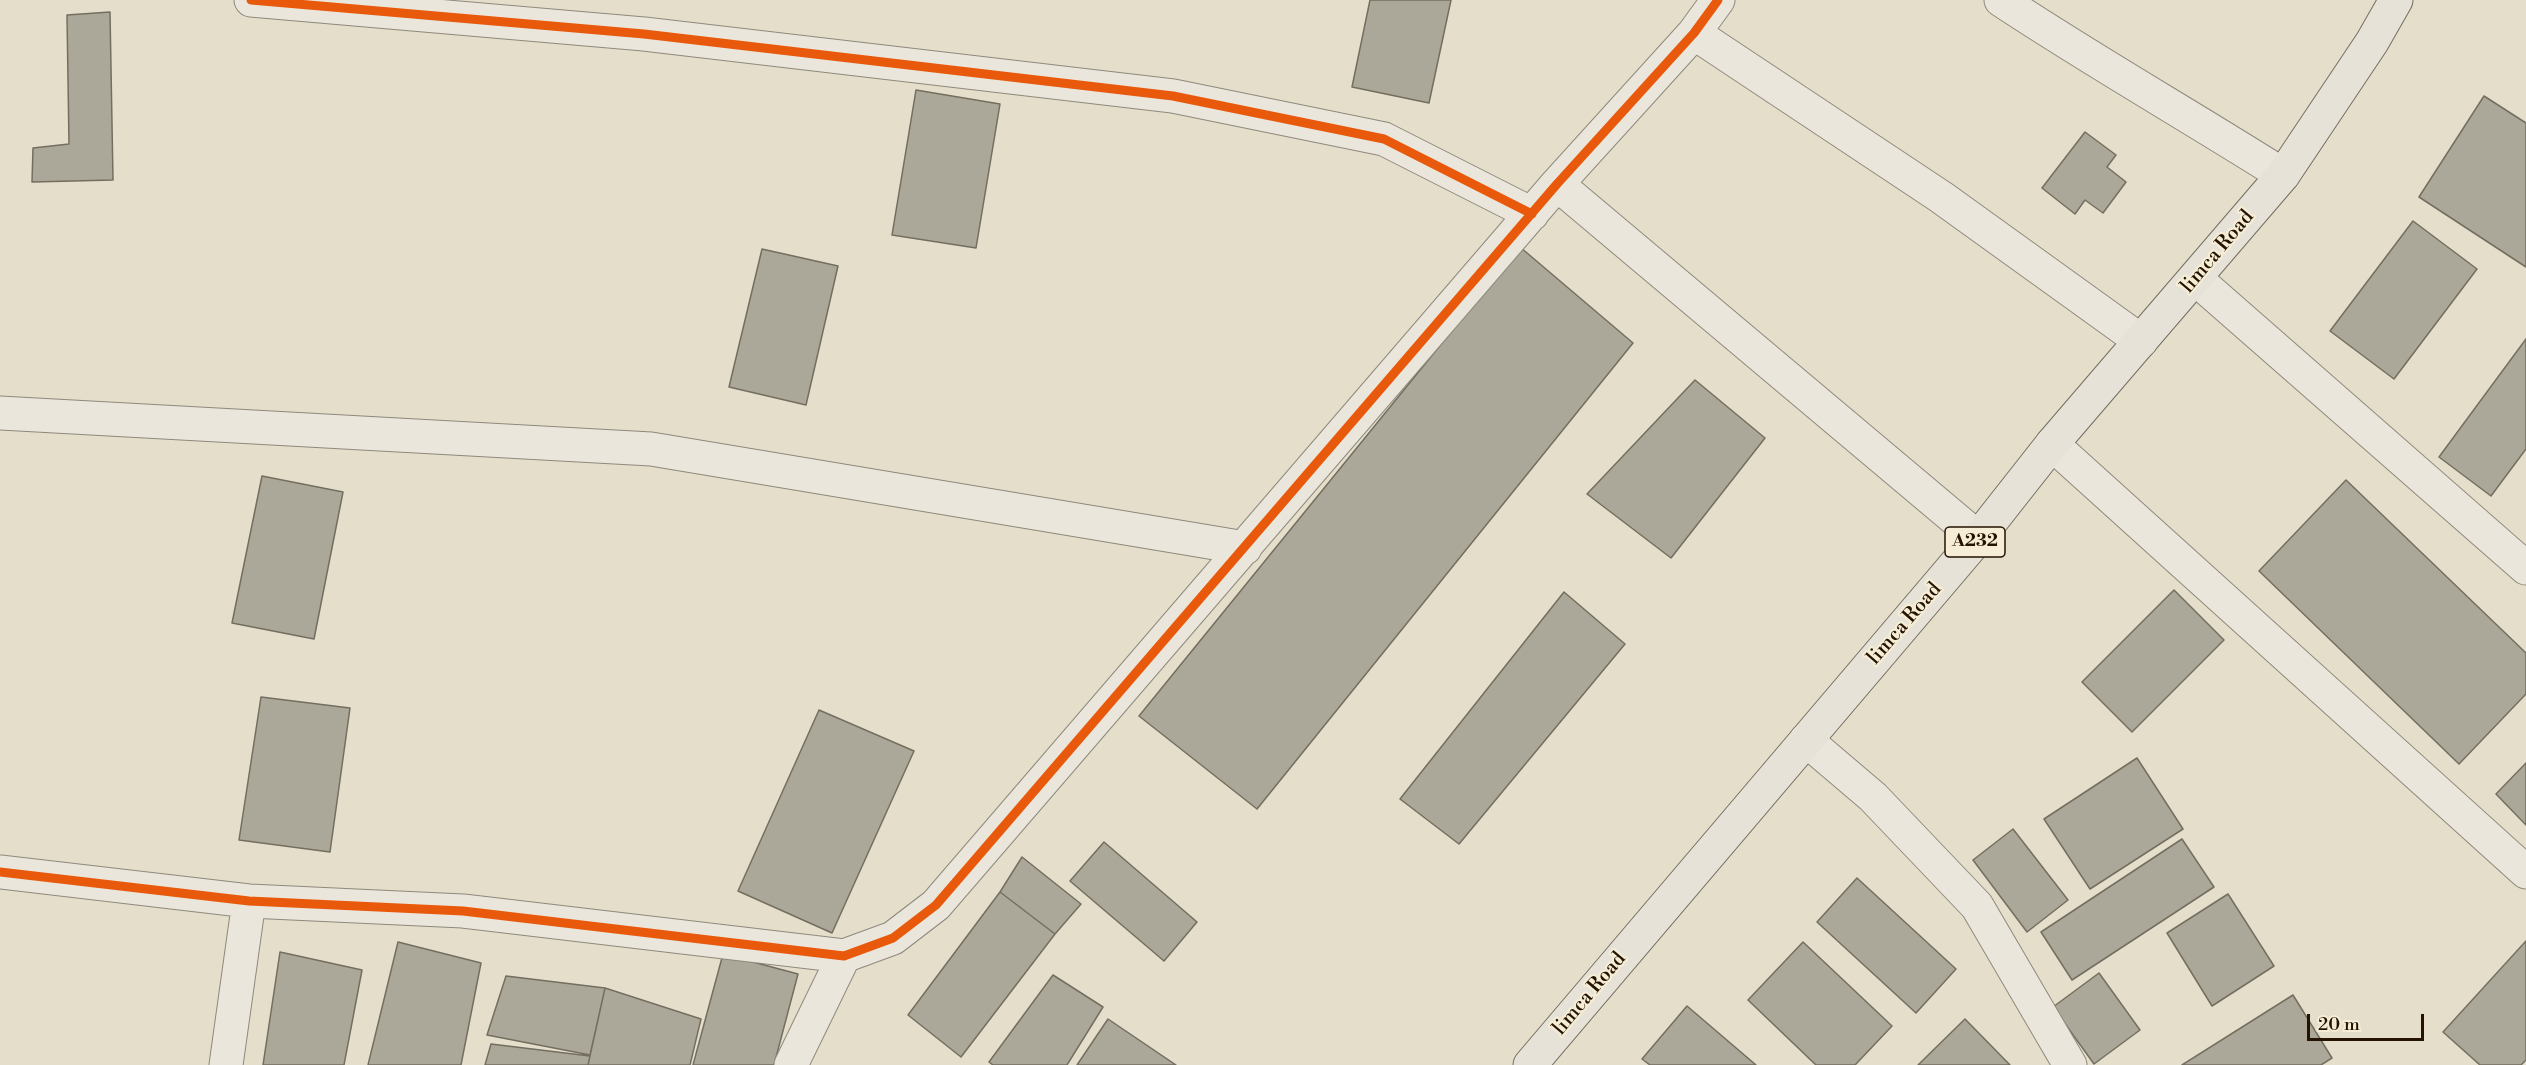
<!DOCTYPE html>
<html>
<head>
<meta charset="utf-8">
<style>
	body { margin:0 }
	#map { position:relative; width:2526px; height:1065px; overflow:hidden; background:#e4deca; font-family:"Libre Bodoni",serif }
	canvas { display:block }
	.scale { position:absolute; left:2307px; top:1014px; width:117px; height:27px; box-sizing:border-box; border:3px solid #231300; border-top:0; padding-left:8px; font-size:18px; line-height:21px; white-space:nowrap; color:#231300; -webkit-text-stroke:4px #f5edd5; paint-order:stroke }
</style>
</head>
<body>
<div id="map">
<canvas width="2526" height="1065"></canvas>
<div class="scale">20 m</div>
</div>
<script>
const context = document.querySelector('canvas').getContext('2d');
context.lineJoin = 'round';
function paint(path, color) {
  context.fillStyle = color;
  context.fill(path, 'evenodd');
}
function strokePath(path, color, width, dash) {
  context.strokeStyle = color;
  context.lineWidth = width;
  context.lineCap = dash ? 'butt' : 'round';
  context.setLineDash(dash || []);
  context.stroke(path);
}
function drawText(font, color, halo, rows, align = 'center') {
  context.font = font + ' "Libre Bodoni",serif';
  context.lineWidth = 4.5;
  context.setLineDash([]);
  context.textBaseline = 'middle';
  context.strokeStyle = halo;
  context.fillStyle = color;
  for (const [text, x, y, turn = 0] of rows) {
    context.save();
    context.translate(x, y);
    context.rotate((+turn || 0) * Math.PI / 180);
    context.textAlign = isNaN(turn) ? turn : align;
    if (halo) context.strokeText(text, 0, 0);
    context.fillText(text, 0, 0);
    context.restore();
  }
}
const building = new Path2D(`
	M1370 0H1451L1429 103 1352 87Z
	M110 12 113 180 32 182 33 148 69 144 67 15Z
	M916 90 1000 104 976 248 892 235Z
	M2484 96 2526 123V267L2419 197Z
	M2085 132 2116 155 2107 167 2126 182 2103 213 2085 200 2075 214 2042 188Z
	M2413 221 2477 269 2394 379 2330 331Z
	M1520 247 1633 343 1257 809 1139 716Z
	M762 249 838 266 806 405 729 387Z
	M2526 339V449L2491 496 2439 457Z
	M1695 380 1765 438 1671 558 1587 494Z
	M262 476 343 492 314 639 232 623Z
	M2346 480 2526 653V694L2459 764 2259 571Z
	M2174 590 2224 640 2132 732 2082 682Z
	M1564 592 1625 644 1459 844 1400 799Z
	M261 697 350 708 330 852 239 840Z
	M819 710 914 751 832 933 738 891Z
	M2137 758 2183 829 2090 889 2044 819Z
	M2526 763V825L2496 794Z
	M2013 829 2068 900 2027 932 1973 860Z
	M2182 839 2214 887 2072 980 2041 932Z
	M1104 842 1197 922 1164 961 1070 881Z
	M1022 857 1081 904 1055 934 1000 892Z
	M1857 878 1956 969 1916 1013 1817 922Z
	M1000 892 1055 934 961 1057 908 1015Z
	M2228 894 2274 966 2212 1006 2167 933Z
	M2526 941V1060L2521 1065H2480L2443 1032Z
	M398 942 481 963 461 1065H368Z
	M1803 942 1892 1026 1855 1065H1816L1748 1000Z
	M280 952 362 970 344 1065H263Z
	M723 954 798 974 774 1065H693Z
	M2099 973 2140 1030 2094 1064 2053 1007Z
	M1053 975 1103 1007 1067 1065H993L989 1062Z
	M506 976 605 988 590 1055 487 1035Z
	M605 988 701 1019 690 1065H588Z
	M2293 995 2332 1058 2321 1065H2182Z
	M1687 1006 1756 1065H1650L1642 1059Z
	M1108 1019 1176 1065H1077Z
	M1965 1019 2010 1065H1918Z
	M491 1044 590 1056 588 1065H485Z`);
const minor = new Path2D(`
	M251 0 644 34 1173 96 1384 139 1532 214
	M2001 0C2093 61 2190 116 2283 175
	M1694 33 1941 197 2141 341
	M1557 184 1978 538
	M2196 279 2526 568
	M0 413 651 449 1245 548
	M2052 444 2526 872
	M1806 740 1873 797 1977 906 2070 1065
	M0 872 249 901 463 911 844 956 893 938 936 905 1557 184 1694 33 1718 0
	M226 1065 249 901
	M791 1065 844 956`);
const major = new Path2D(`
	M1530 1065 1978 538 2052 444 2283 175 2372 42 2396 0`);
const cycleway = new Path2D(`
	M251 0 644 34 1173 96 1384 139 1532 214
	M0 872 249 901 463 911 844 956 893 938 936 905 1557 184 1694 33 1718 0`);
const shields = [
	[1975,542,60]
];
const shieldNames = [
	["A232",1975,542]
];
const streetNames = [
	["limca Road",2218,252,-50],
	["limca Road",1905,624,-49],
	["limca Road",1590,994,-50]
];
paint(building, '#aca899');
strokePath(building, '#746e61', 1.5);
strokePath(minor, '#8f897c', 35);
strokePath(major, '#746e61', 35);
strokePath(minor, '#eae6dc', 33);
strokePath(major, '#e6e2d7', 33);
strokePath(cycleway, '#e8590c', 9);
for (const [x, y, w] of shields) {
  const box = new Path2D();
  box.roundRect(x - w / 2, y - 15, w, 30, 4.5);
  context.fillStyle = '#f5edd5';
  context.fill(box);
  strokePath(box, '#231300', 1.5);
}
drawText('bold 18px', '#231300', null, shieldNames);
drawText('20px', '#231300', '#f5edd5', streetNames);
</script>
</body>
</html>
